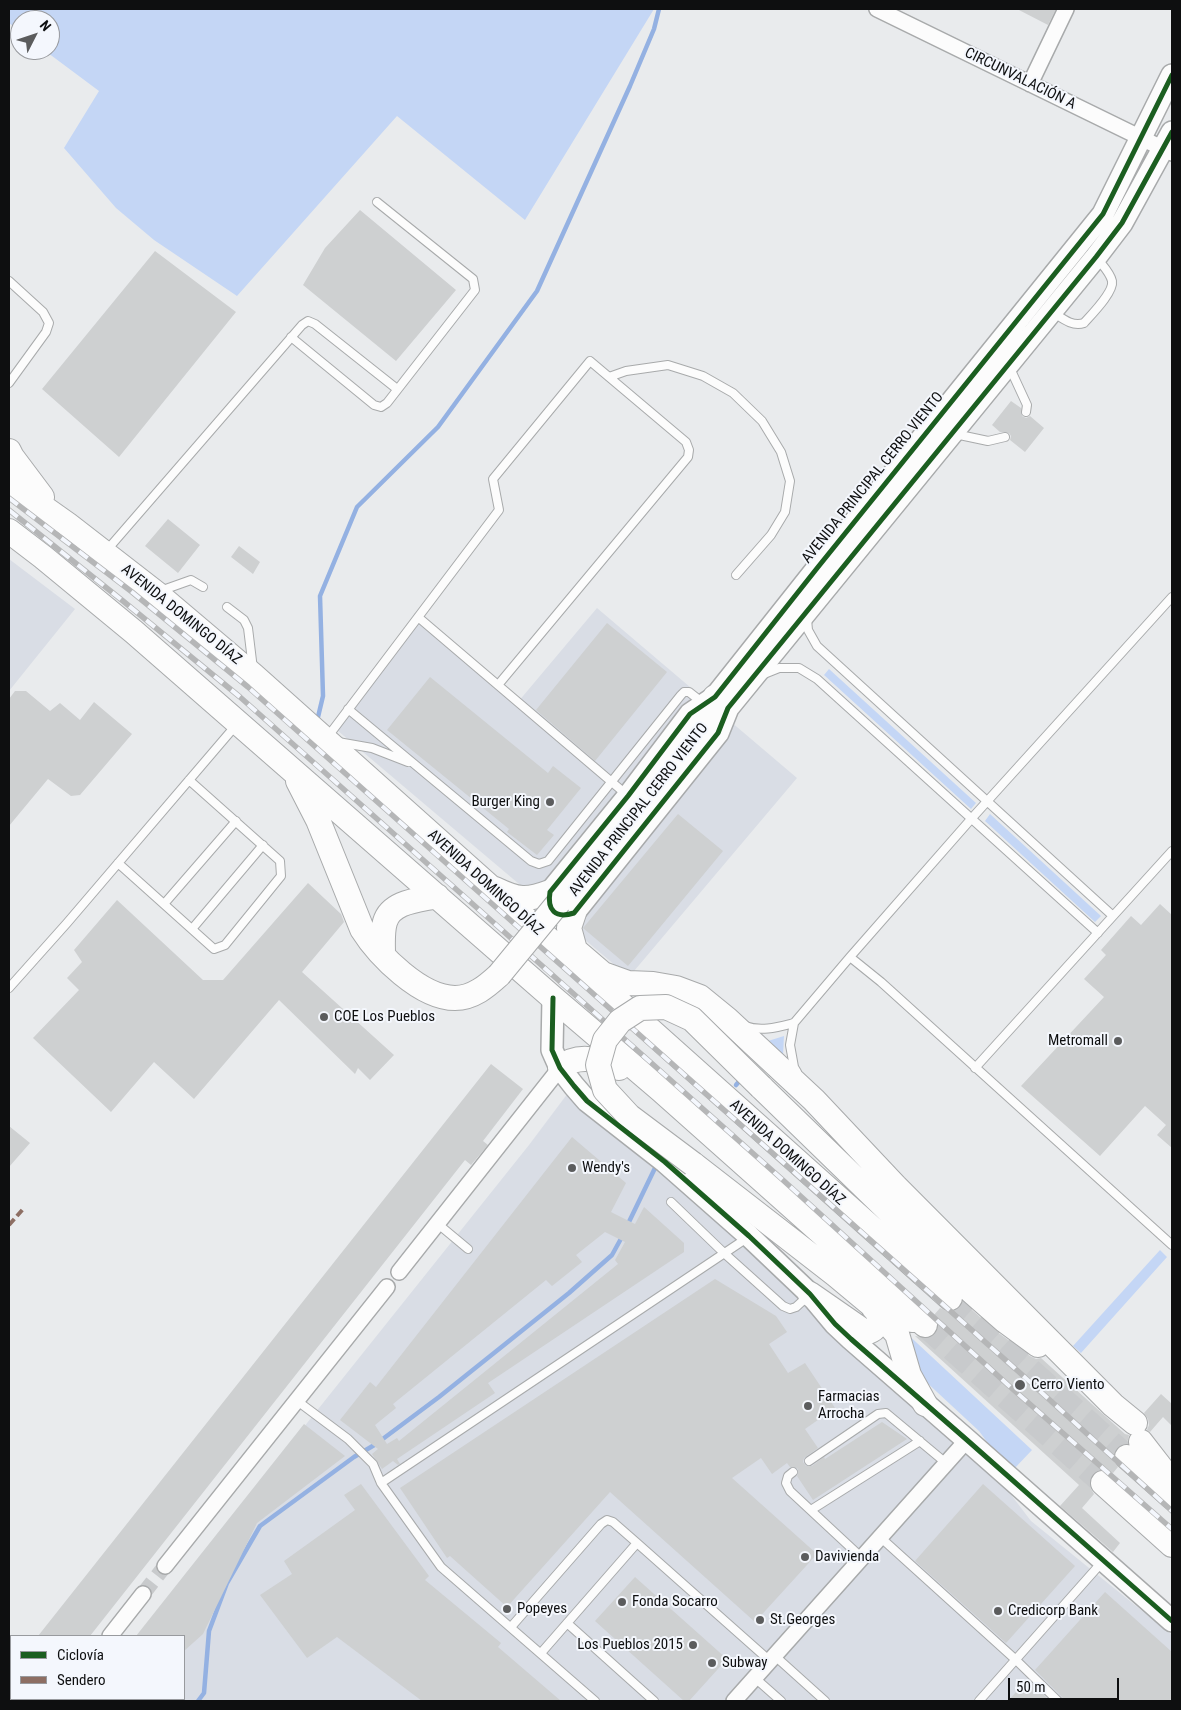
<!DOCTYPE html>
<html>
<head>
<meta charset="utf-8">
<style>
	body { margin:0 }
	#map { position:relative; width:1181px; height:1710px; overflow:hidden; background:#e9ebed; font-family:"Roboto Condensed",sans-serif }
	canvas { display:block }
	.frame { position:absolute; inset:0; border:10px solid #0e0f10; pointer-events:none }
	.legend { position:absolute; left:10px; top:1635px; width:175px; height:65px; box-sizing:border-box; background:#f4f7fd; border:1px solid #989a9e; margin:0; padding:6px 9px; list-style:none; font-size:15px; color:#0e0f10 }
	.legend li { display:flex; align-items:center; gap:10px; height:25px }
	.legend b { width:25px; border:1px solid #989a9e }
	.north { position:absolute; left:10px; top:10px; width:50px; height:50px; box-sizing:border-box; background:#f4f7fd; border:1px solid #989a9e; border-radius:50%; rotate:49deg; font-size:14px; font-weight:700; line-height:20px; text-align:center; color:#0e0f10 }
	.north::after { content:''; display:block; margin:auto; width:18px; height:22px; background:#5b5c5d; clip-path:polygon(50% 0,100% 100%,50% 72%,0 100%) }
	.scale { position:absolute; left:1008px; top:1678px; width:111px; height:22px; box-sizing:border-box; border:2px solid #0e0f10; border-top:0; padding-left:6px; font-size:15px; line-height:18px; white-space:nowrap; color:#0e0f10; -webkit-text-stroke:4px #f4f7fd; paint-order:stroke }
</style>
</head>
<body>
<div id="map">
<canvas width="1181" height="1710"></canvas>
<div class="frame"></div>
<ul class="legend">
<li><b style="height:6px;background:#1b5e20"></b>Ciclovía</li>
<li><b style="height:6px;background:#8d6e63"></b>Sendero</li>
</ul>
<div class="north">N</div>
<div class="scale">50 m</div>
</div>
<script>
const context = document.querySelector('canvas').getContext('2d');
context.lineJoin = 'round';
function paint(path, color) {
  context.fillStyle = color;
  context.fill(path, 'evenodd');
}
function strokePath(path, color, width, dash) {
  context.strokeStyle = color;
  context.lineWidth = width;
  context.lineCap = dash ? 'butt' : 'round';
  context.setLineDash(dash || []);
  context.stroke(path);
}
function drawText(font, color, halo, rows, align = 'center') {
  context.font = font + ' "Roboto Condensed",sans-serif';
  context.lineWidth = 4;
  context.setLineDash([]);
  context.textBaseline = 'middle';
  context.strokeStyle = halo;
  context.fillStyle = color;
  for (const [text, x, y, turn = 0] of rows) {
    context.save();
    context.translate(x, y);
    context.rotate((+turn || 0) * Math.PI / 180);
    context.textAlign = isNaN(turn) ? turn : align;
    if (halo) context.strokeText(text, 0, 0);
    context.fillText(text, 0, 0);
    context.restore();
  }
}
const built = new Path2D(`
	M9 559 75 609 9 691Z
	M597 608 797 778 629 977 331 725 420 620 518 702Z
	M571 1089 967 1437 1031 1521 1172 1635V1701H85L87 1699H184V1636H137L529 1145Z`);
const green = new Path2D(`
	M9 9H654L525 220 397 116 237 296 154 240 116 208 64 148 99 91 44 50H50V20H20V32L9 23Z
	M829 669 976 803 971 809 824 675Z
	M990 814 1101 916 1095 922 985 821Z
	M784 1036 783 1056 768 1041Z
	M1160 1250 1167 1257 1081 1353 1073 1346Z
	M903 1330 1032 1450 1013 1470 996 1454 979 1431 923 1379Z`);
const stream = new Path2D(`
	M318 717 323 696 320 596 357 507 438 427 537 291 630 86 654 29 659 9
	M736 1085 742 1078
	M627 1226 655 1168
	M198 1701 204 1693 209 1631 227 1583 260 1526 354 1457 376 1444 439 1397 569 1293 612 1255 623 1235`);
const building = new Path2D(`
	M1017 9H1056L1048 25Z
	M360 210 456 290 396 361 303 285 325 248Z
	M155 251 236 312 119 457 42 389Z
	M1011 401 1021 408 1022 416 1026 418 1030 416 1044 428 1025 452 1010 440 1011 436 1009 433 1000 432 992 425Z
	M168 519 200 545 178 573 145 546Z
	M239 546 260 562 253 574 231 557Z
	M607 623 667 672 595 761 536 710Z
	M430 677 548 773 553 766 581 788 547 830 554 835 537 855 507 832 509 829 387 730Z
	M15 691H26L50 711 60 703 80 720 94 702 132 734 80 795 71 796 48 779 9 826V699Z
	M678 814 723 851 628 966 583 928Z
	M308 883 341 914 344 922 302 972 394 1055 370 1080 358 1068 355 1074 279 1000 194 1099 154 1062 111 1112 33 1038 79 990 67 978 82 962 74 950 117 900 203 980H223Z
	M1160 904 1172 915V1148L1157 1135 1166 1125 1145 1106 1100 1156 1021 1086 1104 997 1084 979 1106 955 1101 950 1131 916 1141 925Z
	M491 1064 523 1089 483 1141 488 1145 471 1165 465 1160 90 1636H38Z
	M9 1126 30 1143 9 1167Z
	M572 1137 626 1183 611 1212 635 1224 644 1207 684 1243V1252L488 1383 495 1393 397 1459 400 1464 398 1465 393 1461 382 1469 372 1454 378 1449 340 1420 370 1382 376 1387ZM605 1232 625 1242 615 1260 618 1264 399 1441 397 1438 387 1444 375 1425 396 1408 393 1404 546 1280 552 1286 582 1262 576 1255Z
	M715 1279 776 1316 787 1332 769 1344 788 1373 805 1363 835 1408 805 1429 818 1448 804 1458 803 1462 806 1466H812L824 1457 825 1459 882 1422 907 1439 813 1500 797 1476 798 1474V1469L795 1467H790L787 1463 772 1474 761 1458 732 1478 817 1554 755 1622 610 1492 507 1607 450 1556 447 1558 400 1488Z
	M963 1302 996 1331 1030 1356 1036 1359 1041 1358 1125 1434 1129 1435 1127 1444H1122L1117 1448 1114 1454V1461L1118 1467 1113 1473 1105 1470H1098L1092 1474 1090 1480V1487L1094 1494 1082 1508 1120 1543 1113 1552 1060 1506 1079 1485 915 1336 929 1338 935 1334 938 1327V1320L934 1315 940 1308 947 1311H955L960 1307Z
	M1161 1394 1172 1404V1426L1163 1417 1150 1432 1147 1430 1149 1425 1148 1419 1144 1413Z
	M304 1424 345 1456 257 1523 203 1634 184 1651V1636H136Z
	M361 1484 429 1576 425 1580 501 1643 498 1647 561 1701H422L337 1637 307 1658 260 1595 292 1574 284 1561 355 1510 344 1495Z
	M983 1484 1075 1566 1006 1643 915 1561Z
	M635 1577 727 1659 689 1701H684L595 1621Z
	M1105 1592 1172 1652V1701H1064L1062 1697 1035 1670Z
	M1028 1679 1050 1701H1008Z`);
const streetTunnel = new Path2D(`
	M143 1594 165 1566`);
const primaryTunnel = new Path2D(`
	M950 1298 1127 1457
	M925 1325 1103 1483`);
const lane = new Path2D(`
	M9 281 43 312 49 323 46 332 9 383
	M1054 313C1063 319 1073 327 1084 323 1092 314 1114 292 1112 281 1110 272 1102 265 1097 258
	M291 337 374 405 381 407 387 403 475 290 473 279 377 202
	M1009 366 1027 405 1026 412
	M609 377 626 371 668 365 703 376 733 393 762 421 781 452 790 481 785 512 771 535 736 575
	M955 434 988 441 1005 437
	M107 550 302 325 308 321 315 324 397 389
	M160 591 191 580 203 587
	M227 607 244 620 248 628 253 669
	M418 617 627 795
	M807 619 808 630 817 646 1113 916
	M764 674 779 668H799L817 679 1098 933
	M348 709 531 861 539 864 548 861 681 695 684 692H689L703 703
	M326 739 499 510 493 479 590 361 686 442 689 450 688 457 498 685
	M338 742 372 748 408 762
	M118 863 214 949 225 945 281 876 280 861 189 780
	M164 904 236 821
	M192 929 263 845
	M850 957 881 982 1172 1245
	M9 988 67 923 237 724
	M745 1026C761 1032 778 1027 794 1023
	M975 1068 1172 851
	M797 1072 794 1067 790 1045 794 1023 850 957 972 818 1172 597
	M671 1202 724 1253 783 1306 790 1309 796 1307 809 1295
	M438 1224 468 1249
	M296 1400 348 1439 373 1464 381 1483 441 1567 595 1701
	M809 1461 878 1414 886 1413 946 1463
	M793 1472 788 1476 786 1483 790 1491 862 1558
	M381 1483 747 1238
	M811 1510 920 1441
	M880 1537 1016 1660 1058 1701
	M567 1623 654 1701
	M511 1627 601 1524 607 1520 613 1522 637 1543 770 1661
	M541 1653 637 1543
	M775 1656 825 1701
	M755 1678 781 1701
	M979 1701 1103 1561`);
const street = new Path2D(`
	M877 9 1172 153
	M1030 84 1066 9
	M399 1272 560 1068
	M165 1566 387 1287
	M110 1636 143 1594
	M58 1701 60 1699
	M734 1701 967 1440`);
const secondary = new Path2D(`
	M1172 75 1103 214 818 567 715 697 690 714 628 796 550 892C547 910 555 919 574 913L718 733 728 708 1096 257 1122 223 1172 132
	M553 998 552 1050 560 1068 574 1086 587 1101 665 1162 749 1236 810 1294 835 1324 851 1339 967 1440 1172 1621`);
const primary = new Path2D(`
	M9 451 12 457 42 497
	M9 483 67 524 156 593 254 676 950 1298
	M9 531 43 557 134 632 553 998 661 1090 925 1325
	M298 781 318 820 362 929C379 956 421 998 455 998 473 998 487 986 499 975
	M495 889C518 900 526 901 550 892
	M559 902 695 735 715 697
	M574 913 569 928 575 950 603 974 628 983 653 984 676 988 700 997 727 1019 814 1100 895 1186 1113 1405 1135 1423
	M383 954C383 943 382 932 385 922 391 901 420 900 437 896
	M560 1068C577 1053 600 1059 619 1068
	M761 1087 971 1291 1004 1320 1038 1345
	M693 1164 836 1275 872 1305 912 1320
	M810 1294 862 1330 868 1332C877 1329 879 1323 880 1314
	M873 1307 897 1334 909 1375 925 1404
	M1141 1442 1172 1482
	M1127 1457 1172 1497
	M1103 1483 1172 1545`);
const rail = new Path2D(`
	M9 498 132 592 248 687 1019 1372 1172 1511
	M9 510 123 601 240 697 784 1181 1007 1384 1172 1529`);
const primaryBridge = new Path2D(`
	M499 975 559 902
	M693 1164 629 1116 605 1090 598 1065 605 1040 620 1021 640 1008 666 1007 692 1019 761 1087`);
const quiet = new Path2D(`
	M9 1225 24 1208`);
const cycleway = new Path2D(`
	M1172 75 1103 214 818 567 715 697 690 714 628 796 550 892C547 910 555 919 574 913L718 733 728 708 1096 257 1122 223 1172 132
	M553 998 552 1050 560 1068 574 1086 587 1101 665 1162 749 1236 810 1294 835 1324 851 1339 967 1440 1172 1621`);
const markers = [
	[550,802,5,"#5b5c5d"],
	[324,1017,5,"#5b5c5d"],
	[1118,1041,5,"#5b5c5d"],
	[572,1168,5,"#5b5c5d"],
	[1020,1385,6,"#5b5c5d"],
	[808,1406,5,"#5b5c5d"],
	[805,1557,5,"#5b5c5d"],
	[622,1602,5,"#5b5c5d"],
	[507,1609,5,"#5b5c5d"],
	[998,1611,5,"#5b5c5d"],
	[760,1620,5,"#5b5c5d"],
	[693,1645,5,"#5b5c5d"],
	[712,1663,5,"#5b5c5d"]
];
const streetNames = [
	["CIRCUNVALACIÓN A",1020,79,26],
	["AVENIDA PRINCIPAL CERRO VIENTO",873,478,-51],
	["AVENIDA DOMINGO DÍAZ",181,615,39],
	["AVENIDA PRINCIPAL CERRO VIENTO",639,810,-52],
	["AVENIDA DOMINGO DÍAZ",485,883,42],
	["AVENIDA DOMINGO DÍAZ",787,1153,42]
];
const poiNames = [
	["Burger King",540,802,"right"],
	["COE Los Pueblos",334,1017],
	["Metromall",1108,1041,"right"],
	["Wendy's",582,1168],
	["Cerro Viento",1031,1385],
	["Farmacias",818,1397],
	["Arrocha",818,1414],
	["Davivienda",815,1557],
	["Fonda Socarro",632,1602],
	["Popeyes",517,1609],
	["Credicorp Bank",1008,1611],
	["St.Georges",770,1620],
	["Los Pueblos 2015",683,1645,"right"],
	["Subway",722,1663]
];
paint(built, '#d9dde5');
paint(green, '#c4d6f5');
strokePath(stream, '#94b1e2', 4.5);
paint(building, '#ced0d1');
strokePath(streetTunnel, '#c8cacc', 15, [15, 8]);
strokePath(primaryTunnel, '#c8cacc', 24, [24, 12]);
strokePath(lane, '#a8aaab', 10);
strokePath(street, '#a8aaab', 18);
strokePath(secondary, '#a8aaab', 24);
strokePath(primary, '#a8aaab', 26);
strokePath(lane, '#fcfcfc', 8);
strokePath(street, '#fcfcfc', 15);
strokePath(secondary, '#fcfcfc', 21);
strokePath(primary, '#fcfcfc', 24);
strokePath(rail, '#b5b6b7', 5.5);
strokePath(rail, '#f4f7fd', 4, [11]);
strokePath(primaryBridge, '#a8aaab', 26, []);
strokePath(primaryBridge, '#fcfcfc', 24);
strokePath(quiet, '#8d6e63', 4, [8, 4]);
strokePath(cycleway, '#1b5e20', 5);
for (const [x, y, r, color] of markers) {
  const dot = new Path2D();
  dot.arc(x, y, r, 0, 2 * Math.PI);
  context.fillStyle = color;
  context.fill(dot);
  strokePath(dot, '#f4f7fd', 2);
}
drawText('15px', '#0e0f10', '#f4f7fd', streetNames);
drawText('15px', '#0e0f10', '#f4f7fd', poiNames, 'left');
</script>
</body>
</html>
